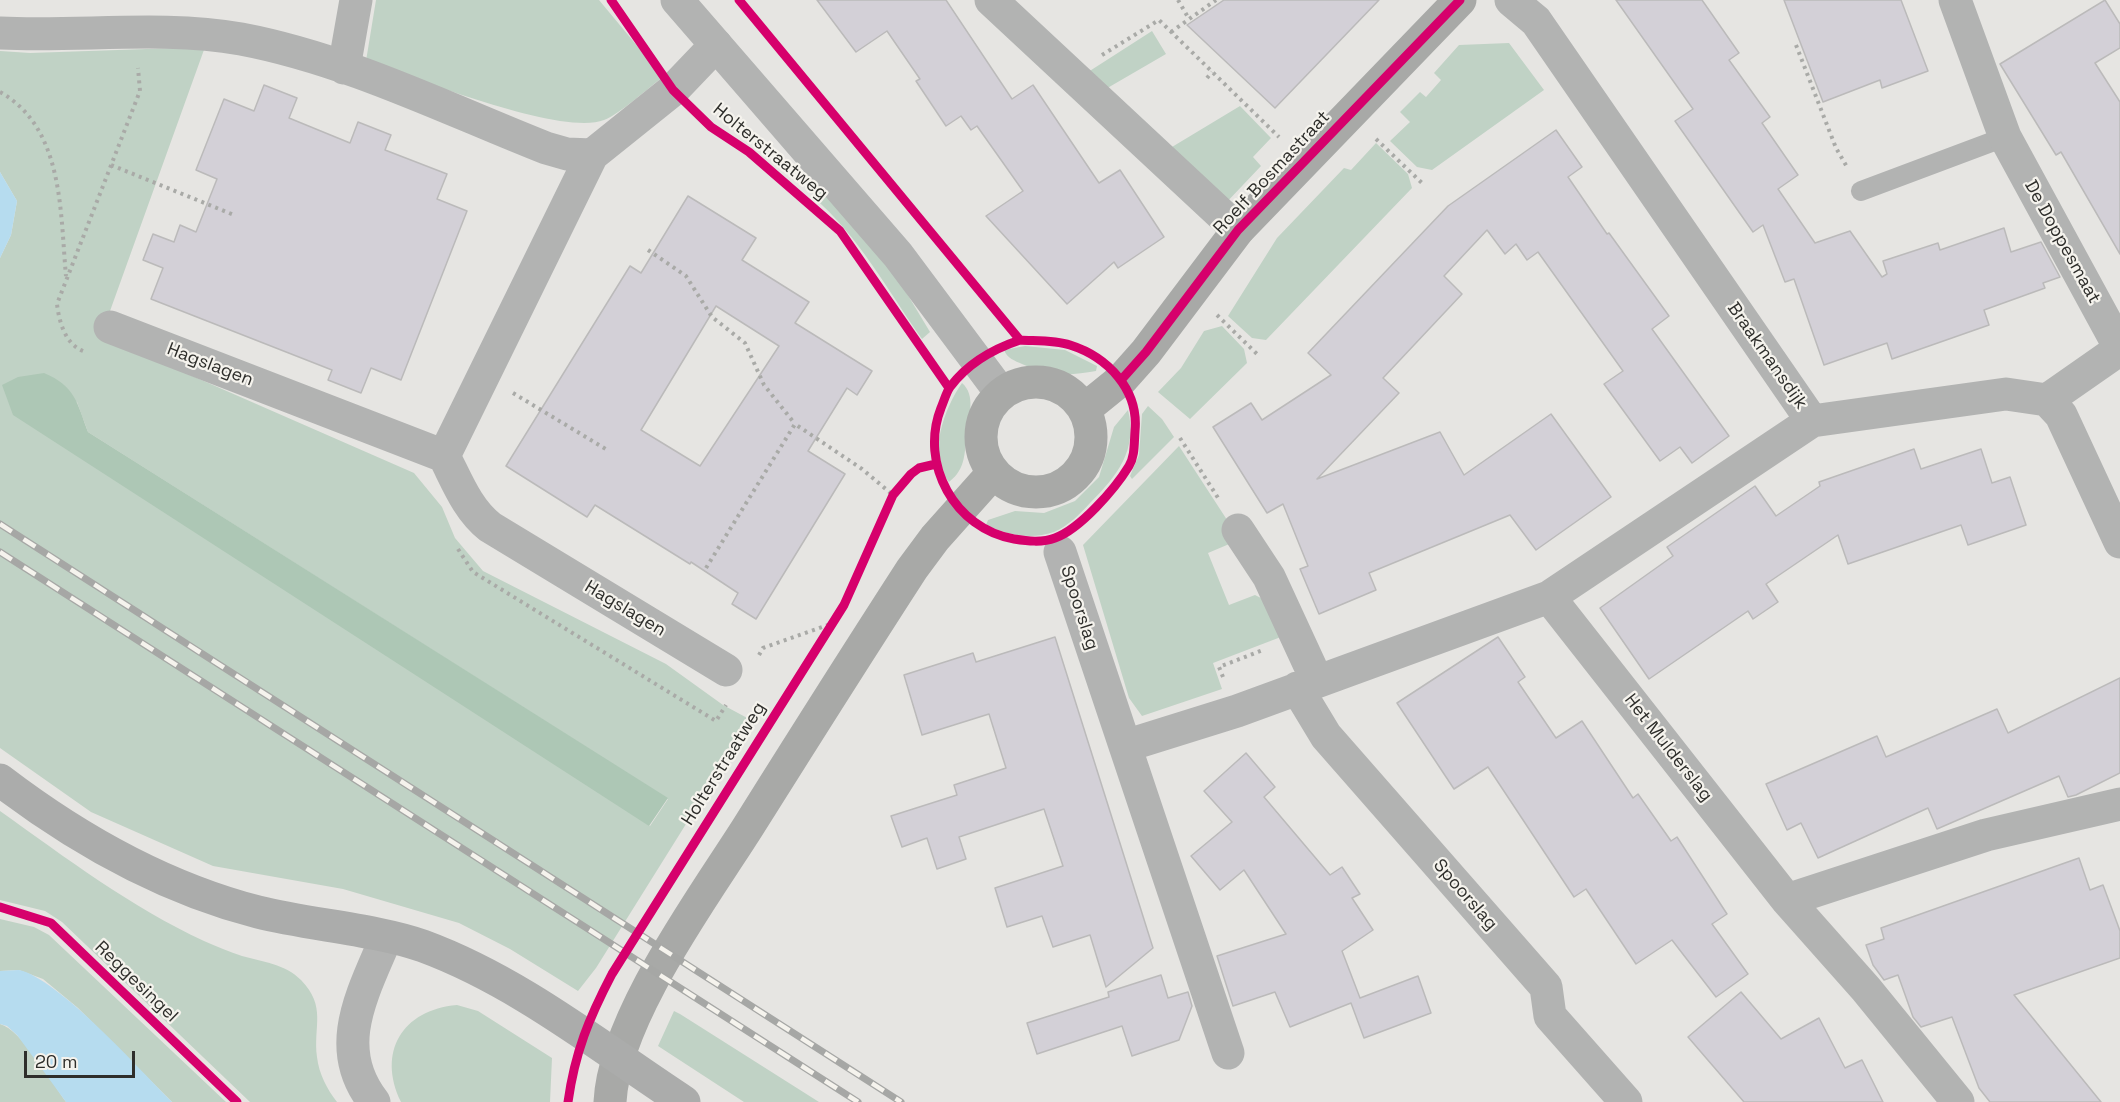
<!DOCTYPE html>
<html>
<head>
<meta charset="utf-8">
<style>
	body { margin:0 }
	#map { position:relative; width:2120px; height:1102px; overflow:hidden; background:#e6e5e2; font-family:"Space Grotesk",sans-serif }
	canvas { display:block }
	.scale { position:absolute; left:24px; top:1051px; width:111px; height:27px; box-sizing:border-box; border:3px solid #2e2e2b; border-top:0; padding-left:8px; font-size:18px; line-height:21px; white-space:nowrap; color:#2e2e2b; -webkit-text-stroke:4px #f5f3ed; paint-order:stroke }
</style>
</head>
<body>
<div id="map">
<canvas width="2120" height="1102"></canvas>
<div class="scale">20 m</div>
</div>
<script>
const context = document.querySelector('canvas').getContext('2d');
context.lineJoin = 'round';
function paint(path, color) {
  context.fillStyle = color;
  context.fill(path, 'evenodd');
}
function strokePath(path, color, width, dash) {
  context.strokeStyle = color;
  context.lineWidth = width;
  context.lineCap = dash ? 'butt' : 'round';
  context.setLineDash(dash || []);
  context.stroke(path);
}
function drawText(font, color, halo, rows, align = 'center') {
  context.font = font + ' "Space Grotesk",sans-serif';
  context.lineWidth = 4.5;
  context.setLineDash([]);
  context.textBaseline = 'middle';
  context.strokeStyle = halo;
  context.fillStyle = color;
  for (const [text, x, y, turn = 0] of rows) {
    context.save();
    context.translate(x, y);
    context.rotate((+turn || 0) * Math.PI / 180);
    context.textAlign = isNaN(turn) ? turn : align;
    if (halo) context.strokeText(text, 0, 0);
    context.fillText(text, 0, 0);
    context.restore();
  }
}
const green = new Path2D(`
	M376 0H599L663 77C648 88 620 114 604 120 562 137 413 77 366 61Z
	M1152 31 1166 54 1104 90 1085 74Z
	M1509 43 1544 90 1432 170 1417 167 1390 141 1410 122 1400 112 1420 92 1426 97 1441 80 1434 73 1459 45Z
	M205 47 101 336 414 473 442 507 455 538 483 571 666 664 723 705 751 720 596 968 578 991 510 949 459 923 343 889 213 866 91 812 0 748V258L11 235 17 201 0 172V51L30 53ZM2 385 77 402 88 432 668 799 650 826Z
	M1240 106 1271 138 1253 157 1261 166 1224 205 1167 150Z
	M1376 143 1408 174 1412 188 1266 340 1252 338 1228 316 1277 238 1344 168 1351 170Z
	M820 189 882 252 930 332 922 339C888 291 859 236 813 197Z
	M1222 326 1244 349 1247 363 1190 419 1158 392 1181 368 1204 331Z
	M1025 346 1065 350 1097 366 1096 371C1069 376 1048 376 1022 364 1015 361 1007 358 1004 350Z
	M962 383C976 395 969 416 967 432 964 452 967 468 949 482 926 456 945 407 962 383Z
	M1148 406 1162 419 1174 437 1132 479 1130 476 1139 455 1142 414Z
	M1128 410C1138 450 1117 476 1090 503 1080 514 1068 526 1054 532 1030 540 1008 535 986 525L988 520 1015 511 1044 513 1075 501 1099 477 1114 427Z
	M1179 446 1231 526 1234 542 1208 553 1229 605 1255 595 1273 604 1286 635 1213 663 1222 689 1142 716 1129 698 1083 545Z
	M0 811C66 858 131 907 204 941 216 946 230 952 242 956 263 962 285 964 301 980 327 1007 313 1026 317 1057 319 1074 327 1089 337 1102H250L62 922 45 911 0 900Z
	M0 919 34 927 49 935 226 1102H172L78 1008 43 979 19 970 0 971Z
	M457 1005 478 1011 552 1058 550 1102H401C377 1052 402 1010 457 1005Z
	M674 1011 680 1014 819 1102H744L658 1046Z
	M0 1024C22 1030 52 1082 66 1102H0Z`);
const forest = new Path2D(`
	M44 373C75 386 77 402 88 432L668 798 649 826 13 415 2 385 18 377Z`);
const water = new Path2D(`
	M0 172 17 201 11 235 0 258Z
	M19 970C59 979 140 1070 172 1102H66L17 1035 7 1026 0 1024V971Z`);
const building = new Path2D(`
	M817 0H946L1012 99 1033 85 1099 183 1120 170 1164 237 1118 268 1114 262 1067 304 986 216 1023 191 977 126 971 130 961 116 946 126 916 81 920 79 887 31 856 52Z
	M1224 0H1379L1275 108 1187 25Z
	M1616 0H1702L1739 53 1729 60 1770 117 1762 123 1798 175 1778 189 1815 243 1850 231 1882 277 1887 274 1883 261 1938 243 1940 250 2004 228 2011 252 2041 242 2060 277 2043 283 2045 288 1984 310 1989 325 1892 359 1887 343 1824 365 1794 279 1785 282 1763 225 1753 232 1675 121 1693 109Z
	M1784 0H1901L1928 71 1882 88 1880 80 1823 102Z
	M2105 0 2120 24V48L2095 63 2120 102V254L2061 152 2056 155 2000 64Z
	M264 85 297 98 289 118 350 143 358 122 391 135 385 150 447 174 437 199 467 211 401 380 371 368 361 393 328 380 332 370 151 299 163 268 143 260 153 234 174 242 180 225 196 232 217 179 196 170 224 99 254 111Z
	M1556 130 1582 167 1568 177 1607 234 1609 233 1669 316 1652 329 1729 436 1692 463 1680 447 1660 461 1604 384 1623 371 1538 252 1527 260 1516 244 1505 254 1487 230 1444 276 1462 294 1383 378 1399 393 1317 479 1440 432 1464 475 1551 414 1611 497 1536 550 1510 515 1369 573 1376 590 1319 614 1300 569 1308 566 1283 504 1267 513 1213 427 1251 403 1262 420 1331 375 1308 353 1448 206Z
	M688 196 756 238 742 260 809 302 795 323 872 371 857 395 847 388 808 451 845 474 756 619 732 604 738 593 691 562 690 564 595 505 587 517 506 466 630 266 641 273ZM716 306 779 346 700 466 641 430Z
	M1914 449 1921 469 1981 449 1992 483 2010 477 2026 525 1968 545 1961 525 1848 564 1838 535 1766 584 1778 602 1753 619 1748 611 1649 679 1600 608 1673 556 1667 547 1755 486 1776 516 1820 486 1819 482Z
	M1055 637 1153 948 1106 987 1090 935 1053 947 1042 916 1007 927 995 888 1063 866 1044 809 959 837 966 859 937 869 927 838 902 847 891 816 957 795 954 785 1006 768 989 714 922 735 904 675 973 653 976 662Z
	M1498 637 1525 677 1518 682 1556 738 1582 721 1633 798 1638 794 1671 841 1677 837 1727 914 1712 924 1748 974 1716 997 1672 940 1636 964 1586 889 1574 897 1488 767 1454 789 1397 703Z
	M2120 678V773L2076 795 2068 797 2059 776 1937 829 1928 808 1818 858 1801 823 1787 830 1766 784 1877 736 1886 757 1997 709 2008 733Z
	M1246 753 1275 787 1264 797 1330 875 1342 867 1360 894 1352 898 1373 930 1342 951 1360 998 1418 976 1431 1013 1364 1038 1351 1003 1290 1027 1275 992 1233 1006 1217 956 1286 934 1244 870 1220 890 1191 856 1232 822 1204 791Z
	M2079 858 2090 890 2103 885 2120 931V958L2014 995 2101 1102H1990L1979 1088 1952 1017 1921 1027 1913 1017 1898 975 1884 980 1873 965 1866 945 1884 939 1881 928Z
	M1161 975 1168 998 1188 992 1192 1006 1179 1040 1132 1056 1122 1026 1037 1054 1027 1023 1109 997 1108 992Z
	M1741 992 1781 1039 1819 1018 1845 1068 1862 1060 1883 1102H1744L1688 1037Z`);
const path = new Path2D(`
	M1178 0 1189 19
	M1171 32 1216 0
	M1796 45 1836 148 1847 167
	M1102 55 1159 20 1279 137
	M1207 78 1212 72
	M0 92C64 128 60 212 66 276
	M1376 139 1423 184
	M111 165 234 215
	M648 250 686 276 712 317 745 343 764 385 795 424
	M1217 315 1259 356
	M83 351C65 344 59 321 57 304L140 91 138 68
	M513 393 609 451
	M1180 438 1220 501
	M458 549 473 572 716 721 726 705
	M706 568 795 424 862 469 893 495
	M759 655 763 648 831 624
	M1223 677 1219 667 1263 650`);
const service = new Path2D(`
	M1861 191 2005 137`);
const minor = new Path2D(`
	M991 0 1238 230
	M1511 0 1536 21 1812 421 2006 394 2047 400 2061 415 2120 542
	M1955 0 2005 137 2120 348
	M0 33C80 37 162 25 241 39 347 59 447 109 546 148L567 154 592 155
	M344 68 356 0
	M110 327 444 456C457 481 467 509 490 527L726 670
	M2047 400 2120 349
	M444 456 592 155 673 90 716 45
	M1238 530 1269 577 1317 681
	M1060 552 1228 1053
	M1549 597 1787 900 1866 989 1958 1102
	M1297 688 1326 736 1546 987 1550 1016 1626 1102
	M1125 746 1237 711 1549 597 1812 421
	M1787 900 1986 835 2120 804`);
const tertiary = new Path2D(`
	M677 0 898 255 1001 393
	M374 1102C331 1048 363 993 386 938`);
const secondary = new Path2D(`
	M981 437a55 55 0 1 1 110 0a55 55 0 1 1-110 0Z
	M1085 409 1122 379 1146 352 1238 230 1460 0
	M610 1102C614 1018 703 898 748 827 802 741 857 654 912 569L935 538 993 473`);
const primary = new Path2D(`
	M0 780C76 838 165 888 258 912 310 925 374 929 423 946 518 981 600 1047 684 1102`);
const rail = new Path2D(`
	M0 524 901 1102
	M0 552 858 1102`);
const cycleway = new Path2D(`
	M611 0 673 90 711 127 749 152 840 231 949 388
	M739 0 1020 340
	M1020 340C1036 341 1055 340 1070 345 1108 357 1139 390 1135 431 1134 444 1135 456 1129 466 1115 489 1080 529 1055 538 1042 543 1027 541 1014 539 955 529 919 464 941 408 944 401 946 393 950 387 968 363 993 349 1020 340Z
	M1122 379 1146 352 1238 230 1460 0
	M0 907 51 923 237 1102
	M568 1102C575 1052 589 1018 612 974L844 605 893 495 911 474 919 468 936 464`);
const streetNames = [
	["Holterstraatweg",770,152,39],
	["Roelf Bosmastraat",1272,173,-47],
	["De Doppesmaat",2062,242,61],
	["Braakmansdijk",1767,356,55],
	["Hagslagen",210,365,21],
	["Spoorslag",1079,608,72],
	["Hagslagen",625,609,31],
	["Het Mulderslag",1668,748,52],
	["Holterstraatweg",724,764,-58],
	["Spoorslag",1465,895,49],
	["Reggesingel",136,982,44]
];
paint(green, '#c0d2c5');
paint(forest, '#adc7b5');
paint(water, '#b6dcef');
paint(building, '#d3d0d7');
strokePath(building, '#bbbaba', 1.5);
strokePath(path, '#a9aaa7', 4, [3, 4.5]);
strokePath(service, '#b2b3b2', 20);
strokePath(minor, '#b2b3b2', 33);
strokePath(tertiary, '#b2b3b2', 33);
strokePath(secondary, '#a8a9a7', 33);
strokePath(primary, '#abacab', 33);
strokePath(rail, '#a6a7a5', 7);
strokePath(rail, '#f5f3ed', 4.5, [14]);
strokePath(cycleway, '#d6006c', 9);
drawText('18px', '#2e2e2b', '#f5f3ed', streetNames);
</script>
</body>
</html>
